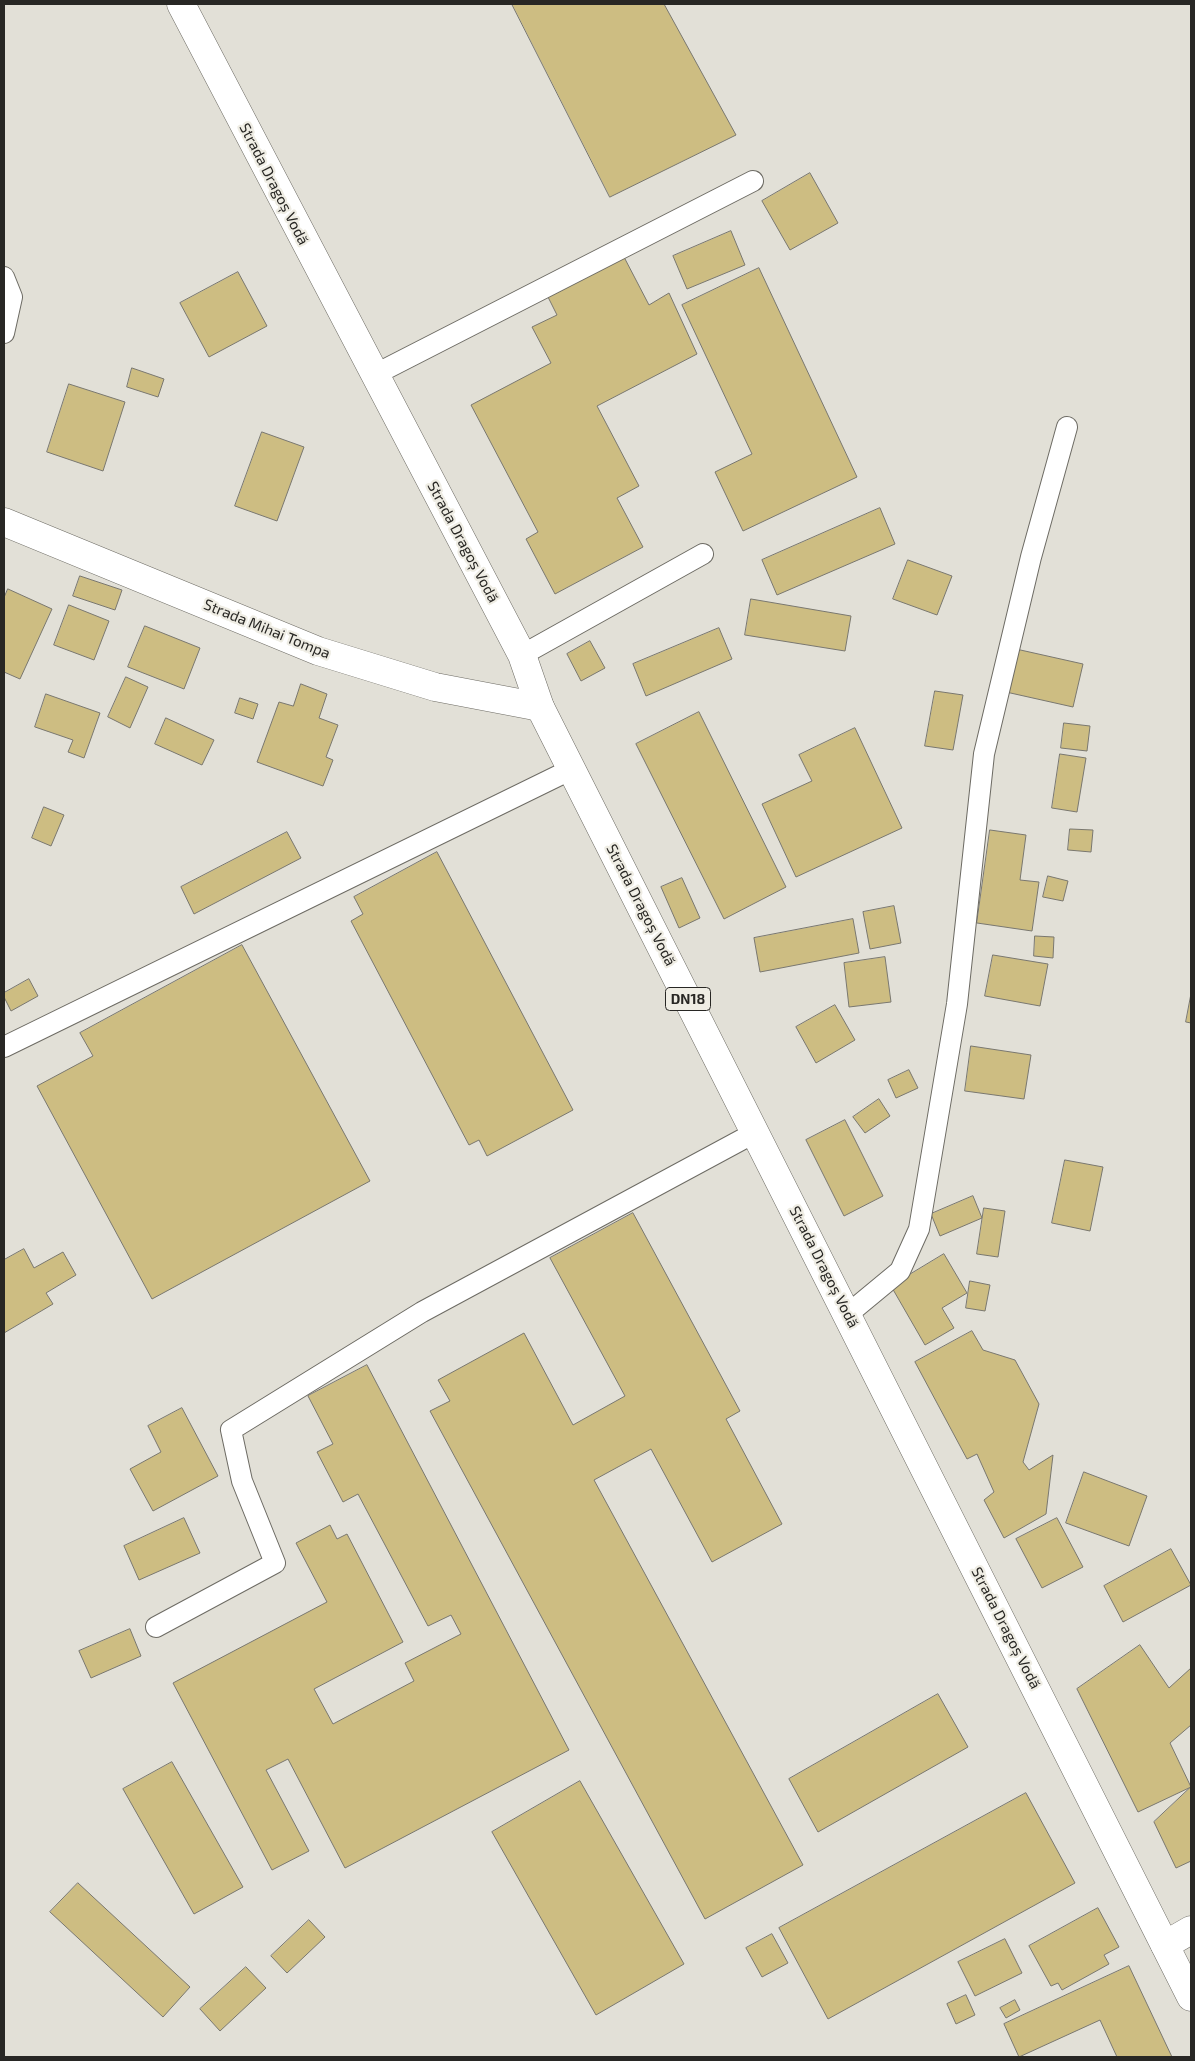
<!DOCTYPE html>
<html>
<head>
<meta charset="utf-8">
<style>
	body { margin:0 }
	#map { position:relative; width:1195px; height:2061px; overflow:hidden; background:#e2e0d7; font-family:"Exo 2",sans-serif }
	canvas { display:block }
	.frame { position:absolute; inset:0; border:5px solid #282724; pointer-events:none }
</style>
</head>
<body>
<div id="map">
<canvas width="1195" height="2061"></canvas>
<div class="frame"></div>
</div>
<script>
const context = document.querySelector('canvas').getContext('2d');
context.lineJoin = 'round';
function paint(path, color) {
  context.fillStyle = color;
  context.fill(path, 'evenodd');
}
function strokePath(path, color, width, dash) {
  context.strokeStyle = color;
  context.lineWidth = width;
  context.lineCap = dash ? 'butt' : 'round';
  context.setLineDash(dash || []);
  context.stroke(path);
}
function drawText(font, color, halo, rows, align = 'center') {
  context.font = font + ' "Exo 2",sans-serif';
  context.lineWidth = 4.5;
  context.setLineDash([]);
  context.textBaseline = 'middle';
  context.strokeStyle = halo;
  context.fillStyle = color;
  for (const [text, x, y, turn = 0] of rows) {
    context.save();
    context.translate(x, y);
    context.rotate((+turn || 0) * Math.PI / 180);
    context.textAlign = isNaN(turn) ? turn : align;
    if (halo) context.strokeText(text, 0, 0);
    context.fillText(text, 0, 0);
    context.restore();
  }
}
const building = new Path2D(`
	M512 4H664L736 135 610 197Z
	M810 173 838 223 790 250 762 201Z
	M731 231 745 265 687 289 673 256Z
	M624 257 649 305 669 293 697 354 597 406 639 486 617 498 643 547 555 594 526 539 538 532 471 405 551 363 532 327 557 315 548 297Z
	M759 268 857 477 743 531 715 472 752 454 682 305Z
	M238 272 267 326 209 357 180 303Z
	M132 368 164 379 158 397 127 387Z
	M69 384 125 402 103 471 47 452Z
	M262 432 304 447 277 521 235 506Z
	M880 508 895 544 777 595 762 560Z
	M908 560 952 576 937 615 893 599Z
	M80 576 122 590 115 610 73 596Z
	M8 589 52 609 20 679 4 672V598Z
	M751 599 851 616 845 651 745 635Z
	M69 605 109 621 94 660 54 645Z
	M145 626 200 648 184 689 128 667Z
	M719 628 732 659 646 696 633 664Z
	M590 641 605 668 581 681 567 654Z
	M1016 649 1083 664 1073 707 1006 692Z
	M126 677 148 687 130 728 108 717Z
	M301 684 327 694 319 718 338 725 326 757 333 760 323 786 257 762 279 702 293 706Z
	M935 691 963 695 953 750 925 746Z
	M46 694 100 713 84 758 68 752 73 740 35 727Z
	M240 698 258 704 253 719 235 713Z
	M699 712 786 887 724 919 636 744Z
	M166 718 214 740 202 765 155 744Z
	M1064 723 1090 726 1087 751 1061 748Z
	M855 728 902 828 796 877 762 804 812 781 799 755Z
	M1060 754 1086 758 1077 812 1052 808Z
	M44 807 64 815 51 846 32 838Z
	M1070 829 1093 830 1091 852 1068 850Z
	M990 830 1026 835 1020 880 1039 882 1032 931 977 923Z
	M287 832 301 858 194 914 181 887Z
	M437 852 573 1110 487 1156 479 1140 469 1145 351 921 363 914 354 897Z
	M1048 876 1068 881 1063 901 1043 897Z
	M682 878 700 918 679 928 661 887Z
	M894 906 901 943 870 949 863 912Z
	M853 919 859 953 760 972 754 938Z
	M1035 936 1054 937 1053 958 1034 956Z
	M242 945 370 1181 152 1299 37 1086 93 1056 80 1033Z
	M993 955 1048 964 1040 1006 985 996Z
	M885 957 891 1002 849 1007 844 963Z
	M29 979 38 996 11 1011 4 997V993Z
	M1191 994V1023L1186 1022Z
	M835 1005 855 1040 816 1063 796 1027Z
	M971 1046 1031 1055 1024 1099 965 1091Z
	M909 1070 918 1088 896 1098 888 1080Z
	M879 1099 890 1116 865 1133 853 1117Z
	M845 1120 883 1196 844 1216 806 1140Z
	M1065 1160 1103 1167 1090 1231 1052 1223Z
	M973 1196 982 1218 940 1236 931 1214Z
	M984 1208 1005 1211 998 1257 977 1254Z
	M633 1213 740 1411 726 1419 782 1524 712 1562 651 1449 594 1480 803 1865 705 1919 430 1411 450 1401 438 1380 524 1333 573 1425 625 1396 550 1258Z
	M24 1249 34 1268 63 1252 76 1275 46 1293 53 1304 4 1333V1260Z
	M944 1254 967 1293 942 1308 954 1328 925 1345 891 1286Z
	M970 1281 990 1285 985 1311 966 1308Z
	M972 1331 983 1350 1015 1360 1039 1404 1023 1462 1029 1470 1053 1455 1046 1514 1004 1538 984 1500 994 1492 977 1454 967 1459 915 1362Z
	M367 1365 569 1750 345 1868 288 1759 266 1770 309 1851 272 1870 173 1683 327 1602 296 1543 330 1525 337 1539 347 1534 403 1642 314 1689 333 1724 414 1681 405 1663 461 1634 451 1615 428 1626 358 1494 343 1502 317 1452 333 1444 308 1396Z
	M182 1408 218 1476 153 1511 130 1469 161 1452 148 1426Z
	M1084 1472 1147 1496 1129 1546 1066 1523Z
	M184 1518 200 1553 139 1580 124 1546Z
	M1057 1518 1083 1567 1042 1588 1016 1539Z
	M1171 1549 1191 1585 1123 1622 1104 1586Z
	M130 1629 141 1656 91 1678 79 1651Z
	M1140 1645 1169 1688 1191 1668V1725L1170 1743 1191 1787 1138 1812 1077 1689Z
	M938 1694 968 1747 818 1832 789 1779Z
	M172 1762 243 1887 194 1914 123 1789Z
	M580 1781 684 1964 596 2015 492 1832Z
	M1191 1787V1861L1176 1868 1154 1822Z
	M1026 1793 1075 1883 828 2019 779 1928Z
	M78 1883 190 1987 163 2017 50 1912Z
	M1098 1908 1119 1947 1104 1955 1109 1964 1062 1990 1058 1983 1051 1986 1029 1946Z
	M309 1920 325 1937 287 1973 271 1956Z
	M772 1934 788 1963 762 1977 746 1948Z
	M1005 1939 1022 1973 975 1996 958 1962Z
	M1129 1966 1172 2057H1117L1100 2020 1019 2057 1004 2024Z
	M246 1967 266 1988 220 2031 200 2009Z
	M966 1995 975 2015 956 2024 947 2004Z
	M1015 2000 1020 2010 1006 2018 1000 2008Z`);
const lane = new Path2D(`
	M4 277 12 297 4 333
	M374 375 753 181
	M522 655 703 554
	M4 1047 572 769
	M848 1314 900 1271 919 1229 957 1004 984 754 1031 557 1067 427
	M156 1627 275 1563 242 1481 231 1430 422 1312 756 1132`);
const street = new Path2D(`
	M4 522 318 651 435 687 540 707`);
const secondary = new Path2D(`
	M1165 1945 1191 1930`);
const primary = new Path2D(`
	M181 4 522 655 540 707 1191 1997`);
const shields = [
	[688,999,45]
];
const shieldNames = [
	["DN18",688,999]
];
const streetNames = [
	["Strada Dragoș Vodă",274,184,63],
	["Strada Dragoș Vodă",463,542,62],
	["Strada Mihai Tompa",267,629,22],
	["Strada Dragoș Vodă",641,905,63],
	["Strada Dragoș Vodă",824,1267,63],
	["Strada Dragoș Vodă",1006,1628,63]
];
paint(building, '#cdbd82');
strokePath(building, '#79776f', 1);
strokePath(lane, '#6d6b64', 22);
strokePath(street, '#6d6b64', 29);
strokePath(secondary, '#6d6b64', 29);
strokePath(primary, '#6d6b64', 29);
strokePath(lane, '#fff', 20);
strokePath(street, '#fff', 28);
strokePath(secondary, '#fff', 28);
strokePath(primary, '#fff', 28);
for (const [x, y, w] of shields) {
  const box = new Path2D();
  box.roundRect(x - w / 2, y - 11.5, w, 23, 4);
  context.fillStyle = '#efede4';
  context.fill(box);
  strokePath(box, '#282724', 1);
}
drawText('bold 14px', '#282724', null, shieldNames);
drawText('15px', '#282724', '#efede4', streetNames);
</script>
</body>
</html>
